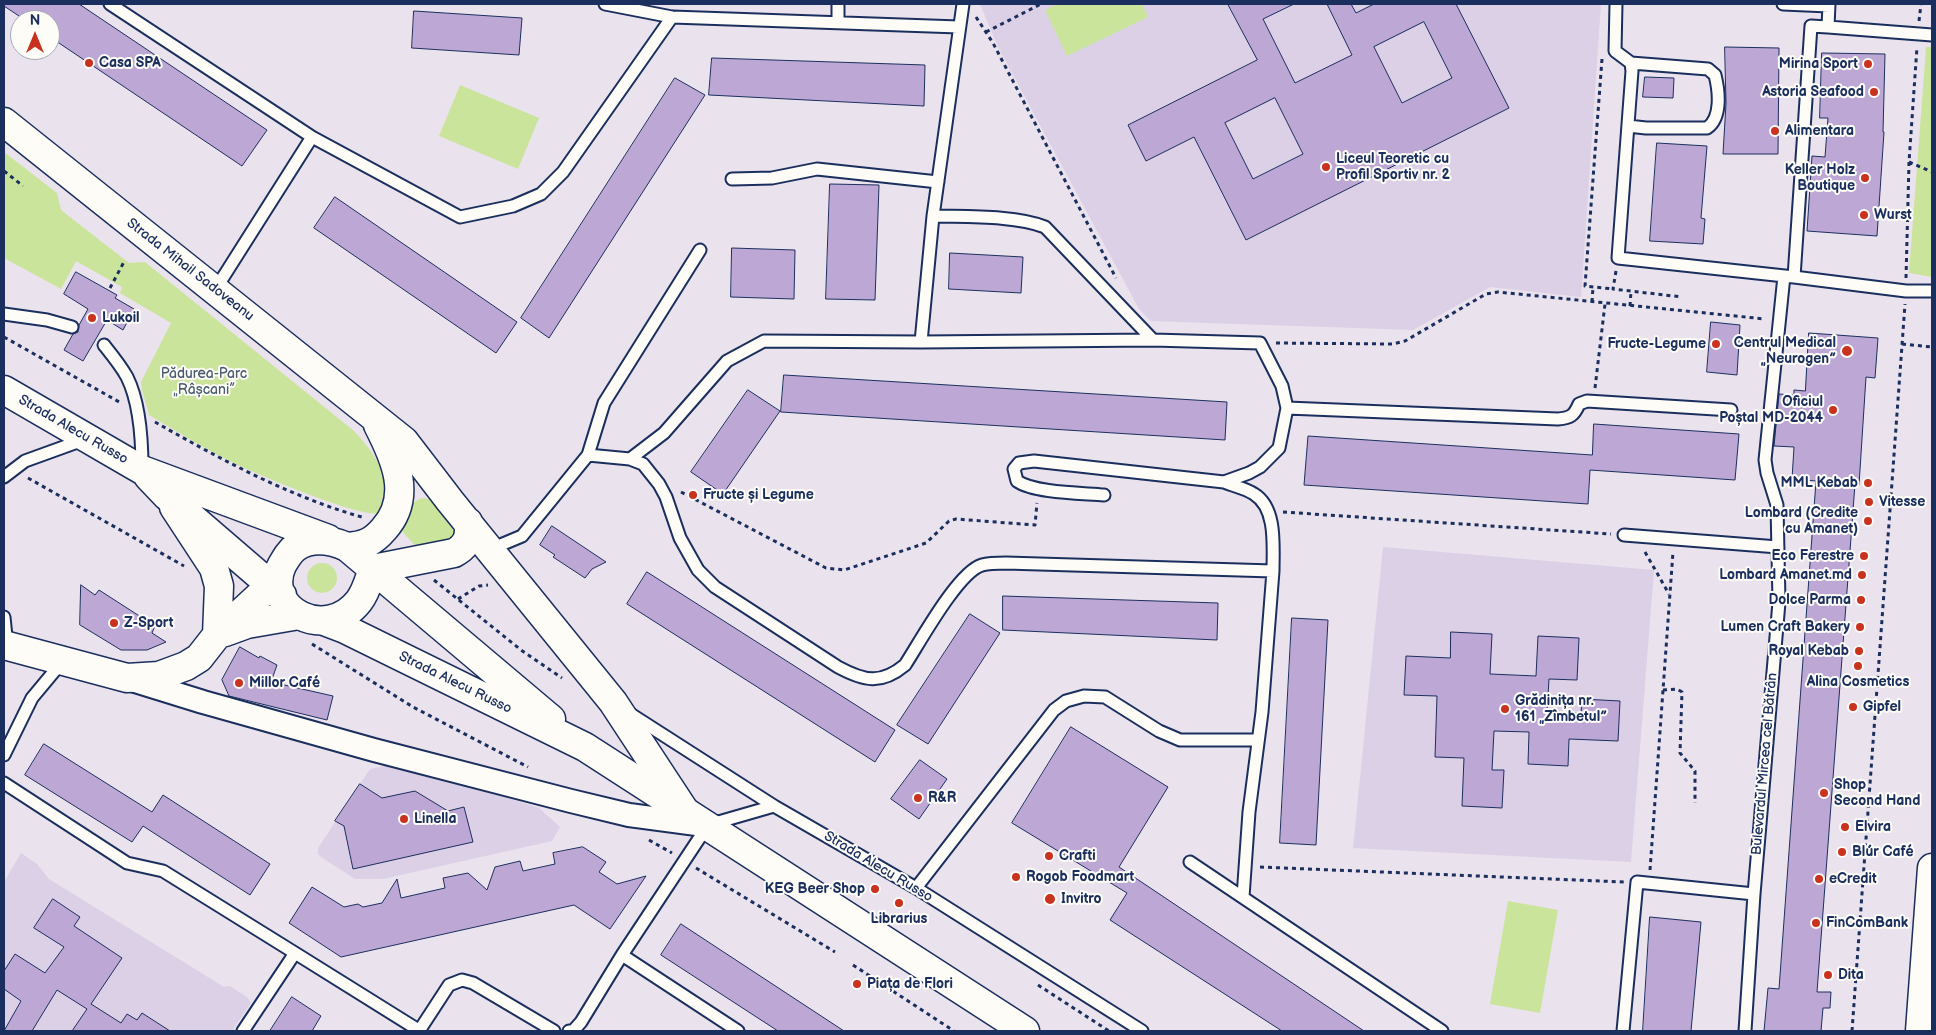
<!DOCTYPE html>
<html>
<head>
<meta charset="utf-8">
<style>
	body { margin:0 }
	#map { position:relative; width:1936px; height:1035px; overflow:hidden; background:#eae2ed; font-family:"Balsamiq Sans",sans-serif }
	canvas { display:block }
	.frame { position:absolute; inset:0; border:5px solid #1b2f5e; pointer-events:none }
	.north { position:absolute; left:10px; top:10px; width:50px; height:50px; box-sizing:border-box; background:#fdfcf7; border:1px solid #a3aaba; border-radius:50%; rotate:0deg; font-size:14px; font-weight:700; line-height:20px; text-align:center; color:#1b2f5e }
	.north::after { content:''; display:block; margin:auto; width:18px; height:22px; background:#c8321e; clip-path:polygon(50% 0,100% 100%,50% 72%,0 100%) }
</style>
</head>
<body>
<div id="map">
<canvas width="1936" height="1035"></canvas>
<div class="frame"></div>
<div class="north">N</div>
</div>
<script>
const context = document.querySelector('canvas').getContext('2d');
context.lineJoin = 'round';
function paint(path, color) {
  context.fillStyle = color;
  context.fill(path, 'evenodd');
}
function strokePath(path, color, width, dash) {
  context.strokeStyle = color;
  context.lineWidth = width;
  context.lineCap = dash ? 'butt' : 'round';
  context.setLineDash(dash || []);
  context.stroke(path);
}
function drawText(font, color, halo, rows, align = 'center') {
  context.font = font + ' "Balsamiq Sans",sans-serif';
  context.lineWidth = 4;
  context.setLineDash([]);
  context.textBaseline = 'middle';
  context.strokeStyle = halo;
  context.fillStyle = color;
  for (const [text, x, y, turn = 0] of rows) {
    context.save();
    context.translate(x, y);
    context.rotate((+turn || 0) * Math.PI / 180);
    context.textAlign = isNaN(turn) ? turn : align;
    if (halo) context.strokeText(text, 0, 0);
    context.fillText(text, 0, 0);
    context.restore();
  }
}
const built = new Path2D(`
	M980 4H1601L1581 297 1490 287 1413 330 1151 321 1139 309 998 47Z
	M1383 547 1654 570 1631 862 1353 848Z
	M397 763 539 808 560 827 552 841 383 879H355L321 857 318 854V848L370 769Z
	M21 853 37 864 49 879 224 987 230 986 247 997 251 1003 232 1031H4V882Z`);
const green = new Path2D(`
	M1058 4H1142L1148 17 1067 56 1045 10Z
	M1926 47H1932V277L1909 273Z
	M460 85 539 118 518 169 439 136Z
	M4 152 57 193 61 210 129 263 145 262 354 431C378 457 392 477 378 513 361 518 259 475 238 465 208 451 178 432 149 415L142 390 141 382 171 323 120 293 122 287 76 261 61 289 4 258Z
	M423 498C442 499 451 522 461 536L420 551 399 528C405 515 408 502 423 498Z
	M307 578a15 15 0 1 1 30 0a15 15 0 1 1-30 0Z
	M1508 901 1558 910 1540 1013 1490 1004Z`);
const building = new Path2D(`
	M4 4H79L267 130 242 166 50 37V20H25L4 6Z
	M1228 4H1294L1263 19 1295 83 1352 55 1327 4H1351L1356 13 1374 4H1456L1509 108 1246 240 1194 137 1146 161 1128 125 1257 60ZM1424 22 1452 78 1402 103 1374 47ZM1275 98 1303 154 1253 179 1225 123Z
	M414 11 522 18 519 55 412 48Z
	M1725 47 1779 48 1778 154H1723L1726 104Z
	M1822 53 1885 54 1883 132H1884L1877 236 1807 231 1812 156 1825 157 1828 118H1820Z
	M712 58 925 65 924 106 709 95Z
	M1645 77 1674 78 1673 98 1643 97Z
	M675 78 705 95 549 338 521 318Z
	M1657 143 1707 146 1701 218 1705 219 1703 244 1650 241Z
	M830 184 879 185 875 300 826 299Z
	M335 197 517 322 496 353 314 228Z
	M732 248 795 250 794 299 731 297Z
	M950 253 1023 257 1021 293 949 289Z
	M76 272 117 295 115 298 134 309 123 330 107 320 83 361 64 350 73 334 78 332 79 325 88 309 64 294Z
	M1711 322 1740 325 1737 375 1707 372Z
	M1809 333 1878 338 1875 378 1866 377 1859 485 1855 484 1817 992H1831L1830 1008H1823L1821 1031H1764L1768 988 1779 989 1816 481 1792 479 1794 447 1774 446 1779 394 1794 395V390L1805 391Z
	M784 375 1227 402 1225 440 781 412Z
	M748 390 780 411 723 494 691 472Z
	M1594 424 1739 434 1735 480 1590 470 1588 504 1304 485 1308 436 1592 455Z
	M552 526 606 562 592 569 585 578 553 557 555 555 540 545Z
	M647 572 895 730 875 762 627 604Z
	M81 585 95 595 99 590 155 626 152 633 166 642 147 650H121L80 625Z
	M1003 596 1218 603 1217 640 1003 630Z
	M970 614 1000 633 928 744 897 725Z
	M1292 618 1328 620 1316 845 1280 843Z
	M1451 632 1492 634 1490 674 1536 676 1538 636 1579 638 1577 680 1549 679 1547 712 1581 713 1582 699 1620 701 1618 741 1569 739 1568 766 1528 764 1529 732 1494 731 1492 770H1504L1502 808 1462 806 1464 758 1435 757 1437 696 1404 695 1406 656 1450 658Z
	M240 647 259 658 260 656 277 665 271 682 333 696 327 720 229 696 222 680Z
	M1071 727 1168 787 1119 867 1364 1031H1282L1110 920 1127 893 1012 823Z
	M44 744 152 812 163 795 270 864 250 895 143 826 132 842 25 775Z
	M920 760 947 779 919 819 891 799Z
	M360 784 382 798 415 791 448 811 464 807 473 842 353 869 344 826 335 821Z
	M583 847 606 862 599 872 617 884 646 876 610 929 574 905 341 957 289 923 312 887 344 907 358 904 363 907 382 903 397 879 401 898 445 888 443 878 468 873 487 890 495 867 520 861 523 871 555 864 553 853Z
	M53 899 80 917 74 926 122 958 91 1004 121 1023 127 1014 137 1020 142 1013 170 1031H72L87 1009 57 990 32 1031H4L21 1001 4 989V971L15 954 45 973 64 947 34 928Z
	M1650 917 1701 922 1691 1031H1643Z
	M681 924 844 1031H778L661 955Z
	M292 997 321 1016 312 1031H270Z`);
const path = new Path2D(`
	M976 17 993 43 1116 278
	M1919 21 1921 4
	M986 32 1041 4
	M1602 59 1585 286 1613 289
	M1909 162 1932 172
	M4 171 23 186
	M1616 271 1613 289 1682 297
	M1906 278 1909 162 1917 47
	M110 288 125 260
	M1592 302 1593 287
	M1630 306 1631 291
	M4 337 121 403
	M1276 343 1393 344 1405 341 1486 294 1498 292 1765 319
	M1902 344 1932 347
	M1595 388 1605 304
	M155 422C222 460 290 497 365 518
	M28 478 184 566
	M681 492 826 568 844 570 926 543 949 521 956 519 1035 525 1037 503
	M1283 512 1611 534
	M1645 552 1669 594
	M434 580 521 650 562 678
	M458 599 479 586 488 585
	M312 644 413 707 528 767
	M1663 690 1677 689 1682 692 1680 753 1695 771V803
	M649 840 672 853
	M1260 867 1624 882
	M696 868 835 952
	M1650 870 1673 552
	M853 965 954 1031
	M1038 985 1109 1031
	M1852 1031 1905 304`);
const service = new Path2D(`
	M110 4 312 137
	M605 4 672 17 959 27
	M1616 4 1615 51 1631 63 1632 71 1618 258 1794 277 1906 291H1932
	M1783 4 1829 6
	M838 22V4
	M1828 27 1932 35
	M1628 126 1646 128H1707C1722 118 1719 91 1715 75L1708 69 1631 63
	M732 179 772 178 817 169 938 182
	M933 216C965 217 1016 215 1045 227L1153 340
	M1794 277 1811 26 1828 27 1829 4
	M215 290 312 137 460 217 513 206 541 194 563 172 672 17
	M4 314 47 320 72 327
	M921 342 933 216 963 4
	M104 345C112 355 121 366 127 377 140 403 142 439 142 468
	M1287 408 1558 419C1570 418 1574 416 1579 404L1587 401 1731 410
	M588 455 630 459 643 464 659 484 666 497 680 538 698 570 715 587 838 667C864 681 881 685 905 665 920 642 958 572 982 565 989 563 999 563 1006 563L1273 571C1273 546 1277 508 1254 494 1245 488 1233 486 1224 482L1034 461 1019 463 1014 469 1017 481C1034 493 1082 493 1104 495
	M630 459 664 433 727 361 764 341 921 342 1153 340 1260 343 1282 386 1287 408 1279 448 1260 467 1249 473 1224 482
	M4 477 25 461 83 440
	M1624 535 1778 547
	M491 549 522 536 588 455 604 403 700 250
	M4 617 7 646
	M629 713 774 806 916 888 1142 1031
	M4 755 32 698 62 662
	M4 783 127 863 163 871 295 953
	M1190 862 1442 1031
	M916 888 1054 710 1066 701 1084 696 1105 697 1159 731 1180 740H1258
	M1754 894 1779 602 1777 505 1767 473 1765 460 1784 276
	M1243 897 1249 812 1262 712 1273 571
	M622 955 738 1031
	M243 1031 295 953 420 1031
	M419 1031 449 985 462 980 473 983 554 1031
	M569 1031H573L581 1022 622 955 708 825 774 806
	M1623 1031 1637 882 1754 894 1745 1031`);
const minor = new Path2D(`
	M132 680 203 702 374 750 571 801 629 815 704 825`);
const secondary = new Path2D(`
	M4 122 404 441 450 501 613 702 684 810
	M174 507 214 568 219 586 217 635
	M347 547C364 546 373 542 384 529 413 497 395 458 378 425
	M373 569 454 553C467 546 471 536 468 522
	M225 632 247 624 299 615
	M4 645 127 678 159 676 186 666 199 658 217 635 271 585 280 569`);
const primary = new Path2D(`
	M4 390 142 470 328 539
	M148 476 167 496 282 595
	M373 569C369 580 366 592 359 601 326 643 262 610 282 565 286 558 290 551 296 547 313 536 331 540 347 547L551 719
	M324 621 345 629 585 747 1025 1031
	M1920 1031 1932 868`);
const markers = [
	[89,63,5,"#c8321e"],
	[1868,64,5,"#c8321e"],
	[1874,92,5,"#c8321e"],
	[1775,131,5,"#c8321e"],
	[1326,167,5,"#c8321e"],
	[1865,178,5,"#c8321e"],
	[1864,215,5,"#c8321e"],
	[92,318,5,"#c8321e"],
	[1716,344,5,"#c8321e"],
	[1847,351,6,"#c8321e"],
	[1833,410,5,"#c8321e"],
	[1868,483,5,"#c8321e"],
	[693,495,5,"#c8321e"],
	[1869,502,5,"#c8321e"],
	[1868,521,5,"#c8321e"],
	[1864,556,5,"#c8321e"],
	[1862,575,5,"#c8321e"],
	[1861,600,5,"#c8321e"],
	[114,623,5,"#c8321e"],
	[1860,627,5,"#c8321e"],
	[1859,651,5,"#c8321e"],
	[1858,666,5,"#c8321e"],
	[239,683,5,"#c8321e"],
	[1853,707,5,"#c8321e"],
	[1505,709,5,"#c8321e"],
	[1824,793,5,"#c8321e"],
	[918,798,5,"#c8321e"],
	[404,819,5,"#c8321e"],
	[1845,827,5,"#c8321e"],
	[1842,852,5,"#c8321e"],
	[1049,856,5,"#c8321e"],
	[1016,877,5,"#c8321e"],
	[1819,879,5,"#c8321e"],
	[875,889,5,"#c8321e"],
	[1050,899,6,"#c8321e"],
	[899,903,5,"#c8321e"],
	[1816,923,5,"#c8321e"],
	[1828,975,5,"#c8321e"],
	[857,984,5,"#c8321e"]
];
const poiNames = [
	["Casa SPA",99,63],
	["Mirina Sport",1858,64,"right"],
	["Astoria Seafood",1864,92,"right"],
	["Alimentara",1785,131],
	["Liceul Teoretic cu",1336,159],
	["Profil Sportiv nr. 2",1336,175],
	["Keller Holz",1855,170,"right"],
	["Boutique",1855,186,"right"],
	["Wurst",1874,215],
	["Lukoil",102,318],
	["Centrul Medical",1836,343,"right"],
	["„Neurogen”",1836,359,"right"],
	["Fructe-Legume",1706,344,"right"],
	["Oficiul",1823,402,"right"],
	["Poștal MD-2044",1823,418,"right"],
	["MML Kebab",1858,483,"right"],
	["Fructe și Legume",703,495],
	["Vitesse",1879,502],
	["Lombard (Credite",1858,513,"right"],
	["cu Amanet)",1858,529,"right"],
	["Eco Ferestre",1854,556,"right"],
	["Lombard Amanet.md",1852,575,"right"],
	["Dolce Parma",1851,600,"right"],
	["Z-Sport",124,623],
	["Lumen Craft Bakery",1850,627,"right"],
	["Royal Kebab",1849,651,"right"],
	["Alina Cosmetics",1858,682,"center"],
	["Millor Café",249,683],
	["Grădinița nr.",1515,701],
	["161 „Zîmbetul”",1515,717],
	["Gipfel",1863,707],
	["Shop",1834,785],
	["Second Hand",1834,801],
	["R&R",928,798],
	["Linella",414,819],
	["Elvira",1855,827],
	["Blúr Café",1852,852],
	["Crafti",1059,856],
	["Rogob Foodmart",1026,877],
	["eCredit",1829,879],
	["KEG Beer Shop",865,889,"right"],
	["Invitro",1061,899],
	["Librarius",899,919,"center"],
	["FinComBank",1826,923],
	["Dita",1838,975],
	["Piața de Flori",867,984]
];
const streetNames = [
	["Strada Mihail Sadoveanu",190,270,38],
	["Strada Alecu Russo",73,430,30],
	["Strada Alecu Russo",455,683,26],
	["Bulevardul Mircea cel Bătrân",1765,764,-85],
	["Strada Alecu Russo",878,867,31]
];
const parkNames = [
	["Pădurea-Parc",204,374],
	["„Râșcani”",204,390]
];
paint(built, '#dcd0e6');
paint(green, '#cae59b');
paint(building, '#bda7d5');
strokePath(building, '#1b2f5e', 1);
strokePath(service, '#1b2f5e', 15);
strokePath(minor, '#1b2f5e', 26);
strokePath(secondary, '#1b2f5e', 31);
strokePath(primary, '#1b2f5e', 31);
strokePath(path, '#1b2f5e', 3, [4, 4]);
strokePath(service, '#fdfcf7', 11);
strokePath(minor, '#fdfcf7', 22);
strokePath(secondary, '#fdfcf7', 28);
strokePath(primary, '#fdfcf7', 28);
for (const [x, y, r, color] of markers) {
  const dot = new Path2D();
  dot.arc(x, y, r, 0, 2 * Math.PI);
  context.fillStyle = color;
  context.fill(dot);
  strokePath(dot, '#fdfcf7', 2);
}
drawText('bold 14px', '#1b2f5e', '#fdfcf7', poiNames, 'left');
drawText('14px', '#1b2f5e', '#fdfcf7', streetNames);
drawText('14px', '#475c6d', '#fdfcf7', parkNames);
</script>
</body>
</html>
